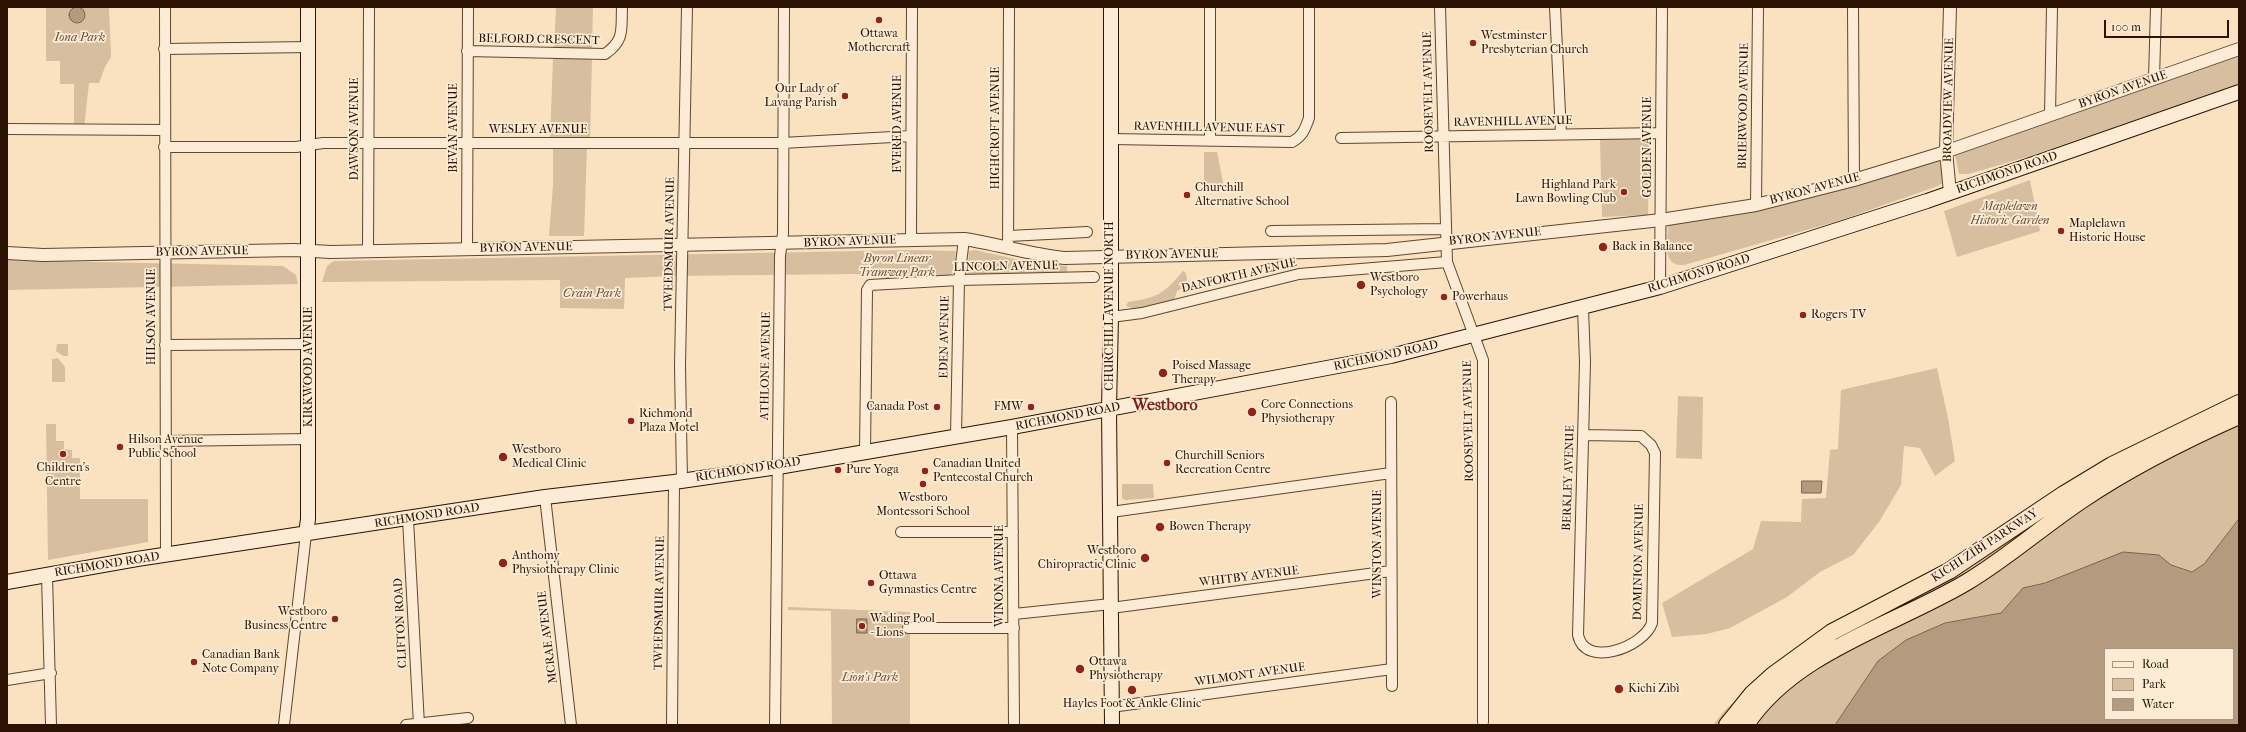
<!DOCTYPE html>
<html>
<head>
<meta charset="utf-8">
<style>
	body { margin:0 }
	#map { position:relative; width:2246px; height:732px; overflow:hidden; background:#fae1bf; font-family:"IM FELL French Canon",serif }
	canvas { display:block }
	.frame { position:absolute; inset:0; border:8px solid #2b1202; pointer-events:none }
	.legend { position:absolute; left:2104px; top:648px; width:130px; height:72px; box-sizing:border-box; background:#fcecd5; border:1px solid #a89581; margin:0; padding:5px 7px; list-style:none; font-size:12px; color:#2b1202 }
	.legend li { display:flex; align-items:center; gap:8px; height:20px }
	.legend b { width:20px; border:1px solid #a89581 }
	.scale { position:absolute; left:2104px; top:20px; width:125px; height:18px; box-sizing:border-box; border:2px solid #2b1202; border-top:0; padding-left:5px; font-size:12px; line-height:14px; white-space:nowrap; color:#2b1202; -webkit-text-stroke:3px #fcecd5; paint-order:stroke }
</style>
</head>
<body>
<div id="map">
<canvas width="2246" height="732"></canvas>
<div class="frame"></div>
<ul class="legend">
<li><b style="height:5px;background:#fcecd5"></b>Road</li>
<li><b style="height:11px;background:#d7be9f"></b>Park</li>
<li><b style="height:11px;background:#b49b7f"></b>Water</li>
</ul>
<div class="scale">100 m</div>
</div>
<script>
const context = document.querySelector('canvas').getContext('2d');
context.lineJoin = 'round';
function paint(path, color) {
  context.fillStyle = color;
  context.fill(path, 'evenodd');
}
function strokePath(path, color, width, dash) {
  context.strokeStyle = color;
  context.lineWidth = width;
  context.lineCap = dash ? 'butt' : 'round';
  context.setLineDash(dash || []);
  context.stroke(path);
}
function drawText(font, color, halo, rows, align = 'center') {
  context.font = font + ' "IM FELL French Canon",serif';
  context.lineWidth = 3.5;
  context.setLineDash([]);
  context.textBaseline = 'middle';
  context.strokeStyle = halo;
  context.fillStyle = color;
  for (const [text, x, y, turn = 0] of rows) {
    context.save();
    context.translate(x, y);
    context.rotate((+turn || 0) * Math.PI / 180);
    context.textAlign = isNaN(turn) ? turn : align;
    if (halo) context.strokeText(text, 0, 0);
    context.fillText(text, 0, 0);
    context.restore();
  }
}
const green = new Path2D(`
	M46 7H109L111 57 105 67 99 83H89L84 128H74V84H60V61H46Z
	M556 7H593L592 49H554Z
	M2239 53V84L2030 156 1969 174H1959L1955 155Z
	M553 59H592L590 138 550 139Z
	M1649 138 1648 215 1602 217 1600 139Z
	M553 147H587L584 236H549L553 185Z
	M1204 152H1217L1224 187 1204 188Z
	M1942 157 1944 182 1938 186 1838 221 1684 265C1661 267 1668 240 1668 225L1751 211 1849 188Z
	M2030 180 2040 231 1957 257 1944 211Z
	M909 250 956 251 953 272 950 276 882 283V277L856 274 675 276 625 278 624 309 560 308V280L322 282 327 266 334 261Z
	M975 250 1028 262 1067 266V276L967 275 969 251Z
	M7 260 283 266 296 275 298 284 7 290Z
	M1183 271 1186 273 1188 285 1177 291 1174 300 1135 309 1126 306 1128 302C1160 297 1163 294 1183 271Z
	M57 344H68V356H63L56 351Z
	M58 358 65 367V382H52V359Z
	M1937 368 1948 418 1955 461 1935 476 1920 448 1904 446 1901 485 1879 522 1853 555 1820 572 1787 597 1730 628 1707 634 1672 637 1662 603 1753 549 1761 521 1801 522 1802 499 1826 498 1830 450 1838 449 1841 390Z
	M2239 395V519L2204 564 2192 572 2171 565 2159 555 2023 588 2001 613 1945 623 1878 661 1835 725H1713L1724 711 1741 696 2094 466 2122 450Z
	M1678 396 1703 397 1702 459 1676 458Z
	M46 424H56V441H64V449L72 450V458H80V499H148V542L48 560Z
	M1122 484H1153L1154 498 1125 500 1122 498Z
	M788 607 910 612V724H832L831 611 788 610Z`);
const water = new Path2D(`
	M69 15a8 8 0 1 1 16 0a8 8 0 1 1-16 0Z
	M1802 481H1822L1821 493H1802Z
	M2239 519V725H1835L1878 661 1906 640 1945 623 2001 613 2023 588 2045 583 2123 552 2159 555 2171 565 2192 572 2204 564ZM2105 649H2233V719H2105Z
	M857 619H867V633H857Z`);
const minor = new Path2D(`
	M165 7 166 556
	M1440 7 1447 262 1483 360V722
	M1555 7 1561 134
	M1853 7 1854 180
	M164 49 310 47
	M467 51 605 54C625 40 621 30 622 7
	M2154 79 2156 7
	M2050 115 2052 7
	M7 129 164 130
	M1341 138 1661 133
	M1111 139 1292 142C1303 136 1305 129 1309 118V7
	M1210 141V7
	M164 147H296L323 143H782L911 136
	M1756 205 1758 7
	M1271 231 1445 229
	M1009 236 1087 232
	M911 240 912 7
	M1008 248 1009 7
	M467 249 468 7
	M368 250 369 7
	M1660 287 1662 7
	M1583 308 1585 362 1578 635C1585 669 1644 647 1652 623L1655 453 1651 445 1641 436 1584 435
	M1111 317 1142 313 1299 274 1447 262
	M165 345 310 344
	M1391 402 1392 686
	M1012 427 1014 725
	M956 436 959 280 964 239
	M164 441 309 439
	M865 451 867 290 870 285 959 280 1094 277
	M682 481 680 366 687 7
	M545 497 571 725
	M1111 512 1391 473
	M408 519 419 725
	M901 532H1013
	M47 575 51 725
	M1111 608 1391 571
	M1014 614 1111 604
	M908 628H1014
	M7 680 51 673
	M1111 707 1392 669
	M284 725 306 534
	M406 725 468 718
	M672 725 674 482
	M775 725 780 256 783 233 784 7`);
const tertiary = new Path2D(`
	M1950 193 1946 151 1950 7
	M7 253 43 255 294 250 331 252 964 239C998 244 1031 255 1065 258L1387 250 1661 220 1756 205 1854 180 1939 154 2239 49`);
const secondary = new Path2D(`
	M1111 7V317L1109 408 1112 725
	M306 534 308 519V7
	M7 582 137 559 545 497 674 482 778 467 1012 427 1391 356 1660 287 1927 201 2239 92`);
const trunk = new Path2D(`
	M1727 725 1752 694 1773 675 1832 632 1949 571 2064 494 2112 465 2239 403
	M1746 725C1793 652 1895 625 1967 582 2007 558 2043 526 2082 500 2131 467 2185 440 2239 416`);
const markers = [
	[879,20,4,"#8f2418"],
	[1473,43,4,"#8f2418"],
	[845,96,4,"#8f2418"],
	[1624,192,4,"#8f2418"],
	[1187,195,4,"#8f2418"],
	[2061,231,4,"#8f2418"],
	[1603,247,5,"#8f2418"],
	[1361,285,5,"#8f2418"],
	[1444,297,4,"#8f2418"],
	[1803,315,4,"#8f2418"],
	[1163,373,5,"#8f2418"],
	[937,407,4,"#8f2418"],
	[1031,407,4,"#8f2418"],
	[1252,412,5,"#8f2418"],
	[631,421,4,"#8f2418"],
	[120,447,4,"#8f2418"],
	[63,454,4,"#8f2418"],
	[503,457,5,"#8f2418"],
	[1167,463,4,"#8f2418"],
	[838,470,4,"#8f2418"],
	[925,471,4,"#8f2418"],
	[923,484,4,"#8f2418"],
	[1160,527,5,"#8f2418"],
	[1145,558,5,"#8f2418"],
	[503,563,5,"#8f2418"],
	[871,583,4,"#8f2418"],
	[335,619,4,"#8f2418"],
	[862,626,4,"#8f2418"],
	[194,662,4,"#8f2418"],
	[1080,669,5,"#8f2418"],
	[1619,689,5,"#8f2418"],
	[1132,690,5,"#8f2418"]
];
const poiNames = [
	["Ottawa",879,34,"center"],
	["Mothercraft",879,48,"center"],
	["Westminster",1481,36],
	["Presbyterian Church",1481,50],
	["Our Lady of",837,89,"right"],
	["Lavang Parish",837,103,"right"],
	["Highland Park",1616,185,"right"],
	["Lawn Bowling Club",1616,199,"right"],
	["Churchill",1195,188],
	["Alternative School",1195,202],
	["Maplelawn",2069,224],
	["Historic House",2069,238],
	["Back in Balance",1612,247],
	["Westboro",1370,278],
	["Psychology",1370,292],
	["Powerhaus",1452,297],
	["Rogers TV",1811,315],
	["Poised Massage",1172,366],
	["Therapy",1172,380],
	["Core Connections",1261,405],
	["Physiotherapy",1261,419],
	["Canada Post",929,407,"right"],
	["FMW",1023,407,"right"],
	["Richmond",639,414],
	["Plaza Motel",639,428],
	["Hilson Avenue",128,440],
	["Public School",128,454],
	["Westboro",512,450],
	["Medical Clinic",512,464],
	["Churchill Seniors",1175,456],
	["Recreation Centre",1175,470],
	["Canadian United",933,464],
	["Pentecostal Church",933,478],
	["Children's",63,468,"center"],
	["Centre",63,482,"center"],
	["Pure Yoga",846,470],
	["Westboro",923,498,"center"],
	["Montessori School",923,512,"center"],
	["Bowen Therapy",1169,527],
	["Westboro",1136,551,"right"],
	["Chiropractic Clinic",1136,565,"right"],
	["Anthomy",512,556],
	["Physiotherapy Clinic",512,570],
	["Ottawa",879,576],
	["Gymnastics Centre",879,590],
	["Westboro",327,612,"right"],
	["Business Centre",327,626,"right"],
	["Wading Pool",870,619],
	["- Lions",870,633],
	["Canadian Bank",202,655],
	["Note Company",202,669],
	["Ottawa",1089,662],
	["Physiotherapy",1089,676],
	["Kichi Zìbì",1628,689],
	["Hayles Foot & Ankle Clinic",1132,704,"center"]
];
const parkNames = [
	["Iona Park",80,38],
	["Maplelawn",2010,207],
	["Historic Garden",2010,221],
	["Byron Linear",897,259],
	["Tramway Park",897,273],
	["Crain Park",592,294],
	["Lion's Park",870,678]
];
const streetNames = [
	["BELFORD CRESCENT",539,40,1],
	["BYRON AVENUE",2123,90,-19],
	["ROOSEVELT AVENUE",1429,92,-91],
	["BROADVIEW AVENUE",1949,100,-89],
	["BRIERWOOD AVENUE",1744,106,-89],
	["RAVENHILL AVENUE",1513,122,-1],
	["EVERED AVENUE",898,124,-90],
	["BEVAN AVENUE",454,128,-90],
	["HIGHCROFT AVENUE",996,128,-90],
	["RAVENHILL AVENUE EAST",1209,128,1],
	["DAWSON AVENUE",355,129,-90],
	["WESLEY AVENUE",538,130],
	["GOLDEN AVENUE",1648,147,-90],
	["RICHMOND ROAD",2007,173,-19],
	["BYRON AVENUE",1815,189,-15],
	["BYRON AVENUE",1495,237,-6],
	["BYRON AVENUE",850,242,-2],
	["TWEEDSMUIR AVENUE",670,244,-89],
	["BYRON AVENUE",526,248,-1],
	["BYRON AVENUE",202,252,-1],
	["BYRON AVENUE",1172,255,-1],
	["LINCOLN AVENUE",1006,267,-1],
	["RICHMOND ROAD",1699,274,-17],
	["DANFORTH AVENUE",1239,276,-13],
	["CHURCHILL AVENUE NORTH",1110,306,-90],
	["HILSON AVENUE",152,317,-90],
	["EDEN AVENUE",945,337,-89],
	["RICHMOND ROAD",1386,356,-12],
	["ATHLONE AVENUE",766,366,-89],
	["KIRKWOOD AVENUE",309,367,-90],
	["RICHMOND ROAD",1068,417,-11],
	["ROOSEVELT AVENUE",1469,421,-91],
	["RICHMOND ROAD",748,470,-9],
	["BERKLEY AVENUE",1569,478,-88],
	["RICHMOND ROAD",427,516,-9],
	["WINSTON AVENUE",1378,544,-90],
	["KICHI ZĪBĪ PARKWAY",1985,546,-33],
	["DOMINION AVENUE",1639,562,-89],
	["RICHMOND ROAD",107,565,-9],
	["WINONA AVENUE",1000,576,-90],
	["WHITBY AVENUE",1249,577,-7],
	["TWEEDSMUIR AVENUE",660,603,-89],
	["CLIFTON ROAD",401,623,-93],
	["MCRAE AVENUE",548,637,-97],
	["WILMONT AVENUE",1250,675,-8]
];
const districtNames = [
	["Westboro",1165,406]
];
paint(green, '#d7be9f');
paint(water, '#b49b7f');
strokePath(water, '#7d644d', 1);
strokePath(minor, '#5f4631', 12);
strokePath(tertiary, '#5f4631', 14);
strokePath(secondary, '#2b1202', 16);
strokePath(trunk, '#2b1202', 18);
strokePath(minor, '#fcecd5', 10);
strokePath(tertiary, '#fcecd5', 12);
strokePath(secondary, '#fcecd5', 14);
strokePath(trunk, '#fae1bf', 16);
for (const [x, y, r, color] of markers) {
  const dot = new Path2D();
  dot.arc(x, y, r, 0, 2 * Math.PI);
  context.fillStyle = color;
  context.fill(dot);
  strokePath(dot, '#fcecd5', 1.5);
}
drawText('12px', '#2b1202', '#fcecd5', poiNames, 'left');
drawText('italic 12px', '#674e39', '#fcecd5', parkNames);
drawText('12px', '#2b1202', '#fcecd5', streetNames);
drawText('bold 16px', '#7a1f14', '#fcecd5', districtNames);
</script>
</body>
</html>
